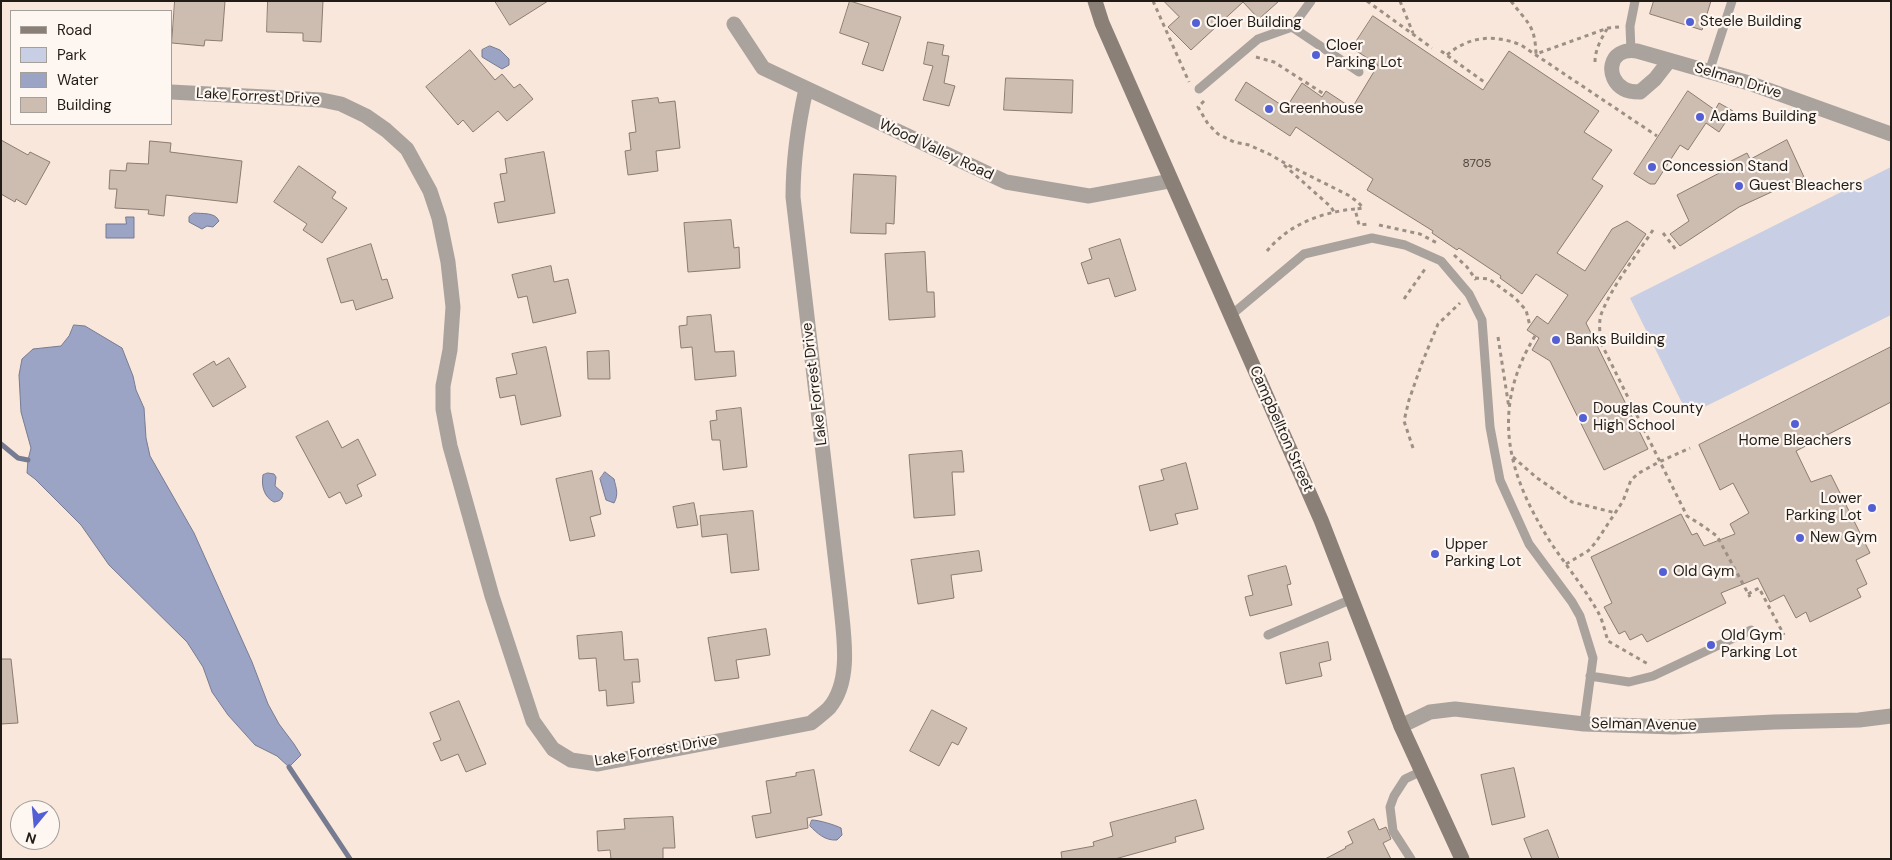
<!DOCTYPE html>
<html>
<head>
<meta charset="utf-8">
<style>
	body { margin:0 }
	#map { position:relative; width:1892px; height:860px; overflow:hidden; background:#f8e7da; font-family:"DM Sans",sans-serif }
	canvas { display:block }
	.frame { position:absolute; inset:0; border:2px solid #221c17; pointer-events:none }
	.legend { position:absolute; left:10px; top:10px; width:162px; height:115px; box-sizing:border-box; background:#fdf6f1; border:1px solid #a59f9a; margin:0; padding:6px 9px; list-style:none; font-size:15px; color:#221c17 }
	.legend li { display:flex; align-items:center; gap:10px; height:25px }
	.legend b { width:25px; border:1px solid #a59f9a }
	.north { position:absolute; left:10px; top:800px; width:50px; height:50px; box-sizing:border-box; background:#fdf6f1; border:1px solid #a59f9a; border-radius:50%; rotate:197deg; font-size:14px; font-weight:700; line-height:20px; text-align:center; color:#221c17 }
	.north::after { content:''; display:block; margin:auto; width:18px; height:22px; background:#535fd5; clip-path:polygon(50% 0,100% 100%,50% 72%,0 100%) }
</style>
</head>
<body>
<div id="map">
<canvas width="1892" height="860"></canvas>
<div class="frame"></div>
<ul class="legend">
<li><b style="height:6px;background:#8a8078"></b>Road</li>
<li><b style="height:14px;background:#c8cee3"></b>Park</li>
<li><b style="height:14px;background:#9ca4c5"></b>Water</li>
<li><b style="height:14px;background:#cdbcb0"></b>Building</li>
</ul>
<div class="north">N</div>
</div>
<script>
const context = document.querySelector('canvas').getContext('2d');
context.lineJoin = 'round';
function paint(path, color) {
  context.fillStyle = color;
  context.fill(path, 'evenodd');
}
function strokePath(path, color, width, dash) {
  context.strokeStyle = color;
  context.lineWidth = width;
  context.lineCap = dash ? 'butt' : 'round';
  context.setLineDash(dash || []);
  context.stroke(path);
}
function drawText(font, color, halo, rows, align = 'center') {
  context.font = font + ' "DM Sans",sans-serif';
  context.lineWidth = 4.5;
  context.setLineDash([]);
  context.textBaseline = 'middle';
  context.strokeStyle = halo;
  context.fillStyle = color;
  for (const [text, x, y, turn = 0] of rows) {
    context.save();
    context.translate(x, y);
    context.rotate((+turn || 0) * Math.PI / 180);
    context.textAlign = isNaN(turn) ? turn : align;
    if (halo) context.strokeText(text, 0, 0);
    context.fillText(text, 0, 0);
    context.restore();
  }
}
const green = new Path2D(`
	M1891 167V315L1688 415 1630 298Z`);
const water = new Path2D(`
	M490 46 500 50 509 59V65L502 69 482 57V50Z
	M194 213C203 214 215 212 219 221L213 227 207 226 202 229 189 222V217Z
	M126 217H134V238H106V224H126Z
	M74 325 85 326 122 348 133 376 136 390 144 408 146 438 150 456 194 533 252 662 268 704 279 724 294 744 301 755 289 767 277 756 255 745 228 715 212 692 203 667 187 642 109 565 81 525 35 479 27 473 28 460 31 448 21 412 19 375 22 359 33 349 61 346 69 336Z
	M605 472 614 479C616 488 619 494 614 503L606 500 600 479Z
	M268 473 274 474 276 477 275 486 283 493C282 500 280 501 274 502 264 497 261 486 263 475Z
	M812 820C819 820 835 825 841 828L842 835 837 840C825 841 817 833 810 826Z`);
const stream = new Path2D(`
	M1 444 18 458 28 460
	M289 767 350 859`);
const building = new Path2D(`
	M175 1H225L222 41 205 40 204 46 172 43Z
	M268 1H323L321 42 303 41V33L267 32Z
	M495 1H548L510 25Z
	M850 1 901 17 883 71 862 64 869 43 840 33Z
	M1164 1H1279L1259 19 1243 2 1191 50 1168 27 1179 17Z
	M1654 1H1711L1702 30 1650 14Z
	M1373 16 1483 90 1509 51 1599 111 1584 132 1612 150 1592 179 1603 186 1557 253 1585 271 1612 229 1627 221 1646 234 1586 323 1648 449 1604 470 1550 361 1532 350 1539 338 1527 330 1537 316 1548 324 1568 295 1536 274 1522 294 1500 278 1501 276 1459 248 1457 250 1432 233 1433 231 1367 190 1373 179 1296 127 1290 136 1235 100 1246 82 1286 108 1302 83 1322 97 1326 91 1352 108 1378 65 1352 48Z
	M928 42 944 45 942 55 949 56 944 83 955 86 949 106 923 100 933 66 924 64Z
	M470 50 495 80 502 74 514 88 520 84 533 99 507 121 498 111 473 132 463 120 458 125 426 87Z
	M1006 78 1073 80 1072 113 1004 110Z
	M1688 91 1715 110 1719 103 1733 111 1719 132 1706 123 1688 150 1680 145 1655 184H1650L1634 174Z
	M658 98 659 103 675 101 680 148 656 151 658 171 628 175 625 151 631 150 629 133 636 132 632 101Z
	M1 140 28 155 30 152 50 162 26 205 16 199 15 202 1 194Z
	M1787 140 1804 177 1739 207 1680 246 1670 234 1689 221 1677 195 1729 168 1727 163 1747 153 1750 159Z
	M150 141 171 143 170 152 242 161 237 203 166 195 164 216 148 214 149 210 115 208 117 189H109L110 170 126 171 127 163 148 164Z
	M544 152 555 213 498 223 494 203 505 201 500 174 507 173 505 159Z
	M299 166 336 192 332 198 347 208 322 243 303 230 307 224 274 202Z
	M854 174 896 176 894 224 886 223V234L851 233Z
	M731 220 734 248 739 247 740 268 688 272 684 223Z
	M1120 239 1136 290 1115 297 1109 278 1088 284 1081 263 1092 259 1089 249Z
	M371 244 382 280 387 279 393 298 356 310 353 300 341 303 327 259Z
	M925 252 927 292H934L935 317 889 320 885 254Z
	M551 266 554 282 568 279 576 313 533 323 527 296 518 298 512 275Z
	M711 315 715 352 734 351 736 376 695 380 692 347 681 348 679 326 687 325V317Z
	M546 347 561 416 521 425 515 395 500 398 496 378 517 374 512 354Z
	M1891 347V402L1796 451 1811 482 1831 475 1870 553 1856 560 1867 584 1857 589 1861 597 1810 622 1806 612 1796 618 1784 595 1770 602 1758 578 1721 593 1726 603 1647 642 1642 634 1630 640 1625 631 1619 634 1604 607 1612 603 1591 557 1681 514 1692 535 1697 533 1704 546 1735 534 1730 524 1749 513 1733 483 1720 490 1699 445Z
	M609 351 610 379H588L587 352Z
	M229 358 246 387 213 407 193 374 214 361 216 365Z
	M741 408 747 467 723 470 720 440H712L710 421 717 420 716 411Z
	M328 421 342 448 358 439 376 475 357 485 362 496 346 504 340 492 329 498 296 437Z
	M962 451 964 472H952L955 515 914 518 909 455Z
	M1186 463 1198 509 1175 514 1178 524 1150 531 1139 486 1164 480 1161 470Z
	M592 471 601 514 590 517 595 536 570 541 556 479Z
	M694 503 698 525 677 528 673 507Z
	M753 511 759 570 731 573 727 534 702 537 700 516Z
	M979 551 982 571 951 575 954 598 918 604 911 560Z
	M1286 566 1291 584 1287 585 1292 605 1250 616 1245 597 1253 595 1248 576Z
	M766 629 770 655 736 660 739 678 715 681 708 638Z
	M622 632 624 660 638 659 640 682H632L634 703 607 706 606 690 599 691 596 658 579 659 577 636Z
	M1328 642 1331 660 1319 663 1322 676 1286 684 1280 653Z
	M1 659H11L18 723 1 724Z
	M459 701 486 764 466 772 458 754 441 761 433 743 441 740 430 713Z
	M932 710 967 728 958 745 952 742 939 766 910 751Z
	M1514 768 1525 817 1492 825 1481 775Z
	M814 770 822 815 807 818 808 828 756 838 752 816 771 813 766 781 796 776V773Z
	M1196 800 1204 829 1175 837 1176 842 1115 859H1062L1061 852 1094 846 1093 842 1113 836 1110 823Z
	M673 817 675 848H663V859H611L610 850 598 851 597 831 625 829 624 819Z
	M1374 819 1379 830 1386 827 1391 839 1383 843 1391 859H1325L1346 848 1345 847 1353 843 1348 832Z
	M1548 830 1559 859H1532L1524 839Z`);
const path = new Path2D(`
	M1153 1 1189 82
	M1367 1 1432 48
	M1400 1 1413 33
	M1511 1C1527 23 1535 24 1536 54L1608 28 1619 27
	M1441 51 1487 84
	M1447 55C1469 36 1494 34 1521 45L1657 136
	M1256 57 1274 62 1324 94
	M1595 62C1595 50 1601 39 1607 29
	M1204 101 1198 107 1208 124 1218 134 1234 142 1249 145 1271 155 1288 165 1348 195 1358 202 1363 208 1355 209
	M1284 165 1331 207 1334 212
	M1379 225 1420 234 1437 243
	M1653 230C1636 256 1614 283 1602 312 1598 321 1600 333 1601 343L1687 516 1700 524 1717 536 1750 597
	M1663 233 1677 251
	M1267 251C1271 246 1276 241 1281 237 1301 220 1330 211 1355 209L1359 225 1368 224
	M1454 255 1467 267 1476 280
	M1475 278 1489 279 1515 298 1526 310 1530 326
	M1404 299 1425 269
	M1535 336C1489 411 1508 477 1553 546 1568 568 1585 589 1598 612 1603 621 1605 632 1608 641L1648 664
	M1498 337 1509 408
	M1413 448 1404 421 1409 400 1422 363 1438 324 1460 303
	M1513 457 1537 478 1572 502 1616 513
	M1566 564 1588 551 1596 542 1623 501 1631 480 1639 473 1659 462 1690 448
	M1748 594 1759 588 1784 635`);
const lane = new Path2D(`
	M1292 27 1359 72
	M1631 51 1630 26 1635 1
	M1709 72 1732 1
	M1199 89 1258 39 1292 27 1311 1
	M1230 316 1304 254 1372 238 1405 245 1441 261 1469 294 1482 320 1490 427 1500 480 1529 544 1572 602 1580 616 1593 658 1584 724
	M1268 635 1352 599
	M1590 676 1629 682 1653 676 1751 630
	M1411 859 1393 831 1390 807 1394 796 1405 779 1422 771`);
const street = new Path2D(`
	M734 24 763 68 1006 182 1089 196 1170 181
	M1669 61 1655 79 1640 92C1635 92 1629 92 1624 89 1605 79 1607 47 1637 51L1749 83 1891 134
	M171 92 322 100 341 104 366 116 386 130 407 149 430 191 439 218 448 262 453 307 450 350 443 386V409L450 446 492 596 533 721 553 749 571 760 598 764 811 723C817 718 824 713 829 708 853 680 843 632 840 598L793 197C793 160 798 125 806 89
	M1401 726 1430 712 1455 709 1584 724 1674 727 1774 722 1859 720 1891 716`);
const secondary = new Path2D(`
	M1095 1 1102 23 1321 520 1401 726 1462 859`);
const markers = [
	[1690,22,5,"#535fd5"],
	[1196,23,5,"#535fd5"],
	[1316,55,5,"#535fd5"],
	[1269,109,5,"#535fd5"],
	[1700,117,5,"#535fd5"],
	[1652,167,5,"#535fd5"],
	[1739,186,5,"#535fd5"],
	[1556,340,5,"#535fd5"],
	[1583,418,5,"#535fd5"],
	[1795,424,5,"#535fd5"],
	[1872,508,5,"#535fd5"],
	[1800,538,5,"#535fd5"],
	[1435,554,5,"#535fd5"],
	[1663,572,5,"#535fd5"],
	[1711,645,5,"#535fd5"]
];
const numberNames = [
	["8705",1477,164]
];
const poiNames = [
	["Steele Building",1700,22],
	["Cloer Building",1206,23],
	["Cloer",1326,46],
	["Parking Lot",1326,63],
	["Greenhouse",1279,109],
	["Adams Building",1710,117],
	["Concession Stand",1662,167],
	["Guest Bleachers",1749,186],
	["Banks Building",1566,340],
	["Douglas County",1593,409],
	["High School",1593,426],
	["Home Bleachers",1795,441,"center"],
	["Lower",1862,499,"right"],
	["Parking Lot",1862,516,"right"],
	["New Gym",1810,538],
	["Upper",1445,545],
	["Parking Lot",1445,562],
	["Old Gym",1673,572],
	["Old Gym",1721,636],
	["Parking Lot",1721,653]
];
const streetNames = [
	["Selman Drive",1738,81,17],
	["Lake Forrest Drive",258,97,3],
	["Wood Valley Road",936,150,25],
	["Lake Forrest Drive",815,384,-97],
	["Campbellton Street",1281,429,66],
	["Selman Avenue",1644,725,1],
	["Lake Forrest Drive",656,751,-10]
];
paint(green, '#c8cee3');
paint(water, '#9ca4c5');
strokePath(water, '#777b91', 1);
strokePath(stream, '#777b91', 5);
paint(building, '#cdbcb0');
strokePath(building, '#8b7b70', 1);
strokePath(path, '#9c9086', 3, [4, 4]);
strokePath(lane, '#aaa29d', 9);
strokePath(street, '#aaa29d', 15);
strokePath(secondary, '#8a8078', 15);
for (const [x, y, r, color] of markers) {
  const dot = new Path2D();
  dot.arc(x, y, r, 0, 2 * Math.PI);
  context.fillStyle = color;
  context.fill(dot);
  strokePath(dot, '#fdf6f1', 2);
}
drawText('12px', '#4d443d', null, numberNames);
drawText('15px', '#221c17', '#fdf6f1', poiNames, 'left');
drawText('15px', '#221c17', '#fdf6f1', streetNames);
</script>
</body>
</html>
